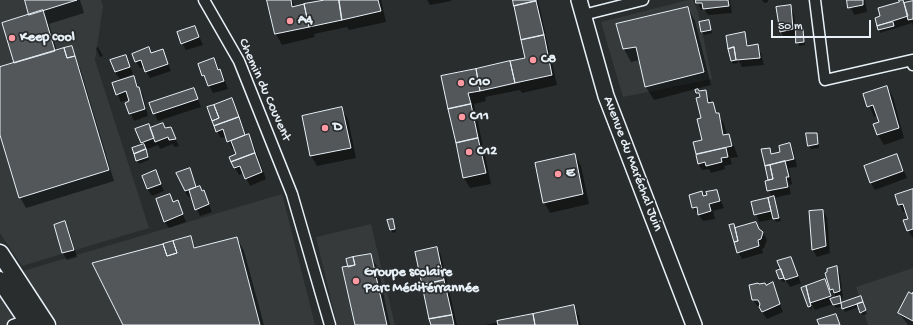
<!DOCTYPE html>
<html>
<head>
<meta charset="utf-8">
<style>
	body { margin:0 }
	#map { position:relative; width:913px; height:325px; overflow:hidden; background:#2a2d2e; font-family:"Gochi Hand",sans-serif }
	canvas { display:block }
	.scale { position:absolute; left:771px; top:20px; width:100px; height:18px; box-sizing:border-box; border:2px solid #e8f1f8; border-top:0; padding-left:5px; font-size:12px; line-height:14px; white-space:nowrap; color:#e8f1f8; -webkit-text-stroke:3px #2a2d2e; paint-order:stroke }
</style>
</head>
<body>
<div id="map">
<canvas width="913" height="325"></canvas>
<div class="scale">50 m</div>
</div>
<script>
const context = document.querySelector('canvas').getContext('2d');
context.lineJoin = 'round';
function paint(path, color) {
  context.fillStyle = color;
  context.fill(path, 'evenodd');
}
function strokePath(path, color, width, dash) {
  context.strokeStyle = color;
  context.lineWidth = width;
  context.lineCap = dash ? 'butt' : 'round';
  context.setLineDash(dash || []);
  context.stroke(path);
}
function drawText(font, color, halo, rows, align = 'center') {
  context.font = font + ' "Gochi Hand",sans-serif';
  context.lineWidth = 3.5;
  context.setLineDash([]);
  context.textBaseline = 'middle';
  context.strokeStyle = halo;
  context.fillStyle = color;
  for (const [text, x, y, turn = 0] of rows) {
    context.save();
    context.translate(x, y);
    context.rotate((+turn || 0) * Math.PI / 180);
    context.textAlign = isNaN(turn) ? turn : align;
    if (halo) context.strokeText(text, 0, 0);
    context.fillText(text, 0, 0);
    context.restore();
  }
}
const built = new Path2D(`
	M0 0H101L103 6 95 60 149 228 22 266 0 233Z
	M688 0H693L698 12 712 79 623 97 601 22Z
	M282 194 315 325H58L23 271Z
	M371 224 395 325H337L316 237Z
	M913 268V325H868L856 287Z
	M0 290 24 325H0Z`);
const shadow = new Path2D(`
	M26 0H80L84 13 49 24 57 51 76 61 80 68 114 181 26 208 20 197 0 131V68L15 64 30 15Z
	M268 0H292L295 7 329 0H381L386 22 349 30 347 27 314 34 315 37 282 45 276 34Z
	M427 0H451V1L430 5Z
	M514 0H538L557 85 522 93 520 90 485 97 486 101 474 104 491 184 470 188 464 178 443 77 527 59ZM520 81V83L483 91V89Z
	M697 0H730L732 13 708 15 705 10H701Z
	M762 0H768V2L764 3Z
	M848 0H865L867 12 854 15Z
	M900 0H903L905 3 913 2V26L912 23 880 33 876 19 882 17 901 3Z
	M790 6 794 14 796 30H802L805 45 799 46 796 36 785 39 781 32Z
	M688 8 695 21 711 85 654 100 646 87 640 60 631 62 624 49 618 25Z
	M709 21 712 33 704 35 702 31Z
	M195 27 203 45 186 50 182 43Z
	M744 33 749 47 757 46 761 53 764 65 742 67 738 60V63L733 64 732 61Z
	M98 47 103 56 100 57 96 48Z
	M149 48 152 54 162 50 171 71 150 78 144 67 140 68 136 61Z
	M126 56 133 74 120 79 115 72Z
	M214 60 224 78 228 89 213 93 199 65Z
	M133 77 143 95 148 116 134 121 126 103 130 101V99L121 102 113 84Z
	M887 87 893 97 904 138 884 145 878 135 880 123 878 116 874 117 864 94Z
	M194 89 201 107 158 121 150 104Z
	M696 91H705L724 124 727 135H728L734 146 738 157 730 158 732 164 724 166 725 169 711 173 709 169 702 170 700 167 694 143 703 141 700 98Z
	M232 100 246 136 248 135 253 143 266 179 250 186 244 173 239 175 235 168 231 157 237 154 235 148 232 149 227 136 221 138 217 131Z
	M342 109 348 119 356 158 317 166 311 156 303 117Z
	M163 124 166 129 170 128 179 146 174 147 173 144 160 149 158 145 145 150 149 160 139 164 137 160 143 145 142 142Z
	M817 134 819 148 811 149 809 145Z
	M790 144 794 152 797 167 789 168 792 184 789 185 791 194 774 198 781 221 776 222 774 219 759 222 752 202 772 198 766 182 770 181 766 166 770 149 773 155 781 153ZM771 172 776 184H774Z
	M575 155 581 166 589 204 550 213 544 202Z
	M897 155 907 178 875 190 871 183Z
	M190 169 197 188 200 187 204 192 212 212 200 216 192 197 190 198 186 194 178 174Z
	M155 171 164 191 152 196 147 189Z
	M913 190V237H912L908 230 909 220 906 211 903 212 896 196Z
	M717 191 724 208 713 211 715 219 703 221 693 207 701 193 704 197Z
	M169 195 174 203 178 202 186 222 169 228 164 221Z
	M823 211 827 218 830 253 817 257 813 250 810 212Z
	M393 220 396 232 393 233 391 230Z
	M65 223 69 230 77 257 67 260 63 253 55 225Z
	M734 225 736 229 760 230 763 232 767 240 764 248 762 249 763 253 742 259 738 252Z
	M190 237 196 248 237 238 244 251 264 325H124Z
	M437 248 441 255 457 325H432Z
	M370 255 378 268 390 325H356L349 267Z
	M790 258 801 283 790 287 786 281 782 282 777 268Z
	M836 267 840 274 843 298 840 299 842 303 862 300 867 314 863 315 859 307 845 312 843 306 836 308 833 304 815 310 811 303 812 310H811L802 288 825 281 833 300 841 297H836L831 289Z
	M772 284 783 312 767 319 753 300 766 286Z
	M913 294V325H908L899 313Z
	M573 306 579 316 581 325H485Z`);
const building = new Path2D(`
	M25 0H77L29 15Z
	M267 0H291L292 7 304 4 309 27 275 34Z
	M325 0H339L342 20 309 27 304 4Z
	M339 0H378L381 11 342 20Z
	M513 0H536V1L514 6Z
	M696 0H728L729 6 703 9 702 3H696Z
	M847 0H863V5L848 8Z
	M899 0H903L908 16 877 26 875 18 880 16 878 8 899 2Z
	M536 1 544 35 521 40 514 6Z
	M913 1V19L908 20 904 3Z
	M791 5 793 29 780 32 776 7Z
	M688 7 704 72 645 87 636 47 623 49 616 24Z
	M43 10 55 51 14 63 2 23Z
	M709 20 711 30 701 32 699 22Z
	M893 22 894 26 878 30 877 26Z
	M195 26 199 37 181 44 177 32Z
	M796 29H803L804 42 796 43Z
	M745 32 747 46 758 44 760 58 736 60 734 47 728 49 726 36Z
	M544 35 552 75 515 83 510 61 525 58 521 40Z
	M72 46 75 56 67 58 64 48Z
	M149 47 151 53 163 49 168 64 145 72 141 60 135 62 132 54Z
	M734 47 736 60 731 61 728 49Z
	M64 48 67 58 75 56 109 170 19 198 0 135V67Z
	M126 55 130 67 115 72 110 60Z
	M214 58 218 70 220 69 224 81 208 86 204 75 202 76 198 64Z
	M510 61 515 83 480 91 476 69Z
	M476 69 480 91 468 93 471 104 448 109 441 76Z
	M134 76 137 87H139L145 109 129 114 125 103 129 101 126 91 116 95 112 83Z
	M887 86 899 128 877 135 873 124 879 122 873 105 867 107 863 94Z
	M194 88 198 99 153 114 149 103Z
	M698 89 699 91 706 90 708 103 713 102 716 113H719L723 135 729 134 732 146 696 154 693 142 702 140 697 119 701 118 696 98 700 97 699 93H696L695 90Z
	M232 98 239 117 214 126 212 121 219 118 214 105Z
	M471 104 478 138 456 143 448 109Z
	M214 105 219 118 212 121 207 107Z
	M342 107 351 148 310 156 302 116Z
	M239 117 245 135 227 142 223 129 216 132 214 126Z
	M163 123 165 128 171 127 176 139 169 140 168 137 155 142 150 128Z
	M149 124 154 138 141 143 135 129Z
	M806 133H817L818 144 808 146Z
	M249 134 255 153 231 162 229 157 236 154 231 141Z
	M478 138 486 173 463 178 456 143Z
	M790 143 794 159 765 166 761 149 770 148 771 154 780 152 779 146Z
	M144 144 146 149 134 154 132 148Z
	M726 148 728 157 721 158 722 162 706 166 705 162 698 164 696 155Z
	M146 149 148 157 136 161 134 154Z
	M255 153 262 172 245 179 240 166 234 168 231 162Z
	M575 154 583 194 543 203 535 163Z
	M897 154 903 171 870 183 864 166Z
	M785 161 789 177H786L788 187 767 191 765 181 773 179 770 165Z
	M770 165 773 179 768 180 765 166Z
	M190 168 196 187 185 191 176 173Z
	M156 170 161 184 147 189 142 176Z
	M200 186 202 191 204 190 209 204 195 210 189 190Z
	M913 189V229L907 231 903 220 908 219 903 204 898 205 895 195Z
	M717 190 720 201 709 204 711 211 698 215 697 207 692 208 689 195 702 191 703 196 707 195 706 192Z
	M170 194 173 202 178 200 183 214 164 222 156 199Z
	M774 196 779 218 773 219 768 198Z
	M768 198 771 211 754 215 751 202Z
	M823 210 826 246 812 250 809 211Z
	M393 219 395 229 390 230 387 220Z
	M65 221 74 250 62 253 54 225Z
	M756 222 759 229 763 232 761 239 758 240 759 246 737 253 734 242 738 241 735 228Z
	M734 224 738 241 734 242 729 225Z
	M191 236 194 248 237 237 260 325H123L92 263 163 244 167 256 177 253 173 241Z
	M173 241 177 253 167 256 163 244Z
	M437 247 444 280 422 285 415 252Z
	M371 254 387 325H355L342 267 355 265 353 257Z
	M353 257 355 265 348 267 346 259Z
	M791 257 798 276 785 280 777 261Z
	M837 266 840 291 834 293 833 289 830 290 825 273 827 272V269Z
	M781 269 784 278 779 279 776 271Z
	M825 279 831 296 810 303 806 286Z
	M444 280 452 315 429 319 422 285Z
	M773 282 780 304 762 312 759 307 760 304 758 300H752L749 285 758 283 759 284 765 283 766 285Z
	M806 286 811 306 808 307 801 288Z
	M909 292 912 294 913 292V321L898 313Z
	M840 296 841 303 833 305 830 299Z
	M861 296 863 302 842 309 841 303Z
	M863 302 866 310 860 313 857 304Z
	M574 305 578 325H535L533 314Z
	M533 314 535 325H498L497 321Z
	M836 314 840 325H819L817 320Z
	M452 315 454 325H431L429 319Z`);
const minor = new Path2D(`
	M204 0 239 61 292 194 330 325
	M815 0 825 80 912 60 913 65
	M583 15 643 0
	M13 325 27 320`);
const secondary = new Path2D(`
	M579 0 606 96 694 325`);
const primary = new Path2D(`
	M0 253 47 325
	M0 280 30 325`);
const markers = [
	[290,21,4,"#ff9aa2"],
	[12,38,4,"#ff9aa2"],
	[533,60,4,"#ff9aa2"],
	[461,83,4,"#ff9aa2"],
	[462,117,4,"#ff9aa2"],
	[325,128,4,"#ff9aa2"],
	[469,152,4,"#ff9aa2"],
	[558,174,4,"#ff9aa2"],
	[356,281,4,"#ff9aa2"]
];
const poiNames = [
	["A4",298,21],
	["Keep cool",20,38],
	["C8",541,60],
	["C10",469,83],
	["C11",470,117],
	["D",333,128],
	["C12",477,152],
	["E",566,174],
	["Groupe scolaire",364,273],
	["Parc Méditérrannée",364,289]
];
const streetNames = [
	["Chemin du Couvent",264,90,66],
	["Avenue du Maréchal Juin",632,164,69]
];
paint(built, '#363a3b');
paint(shadow, '#0007');
paint(building, '#535759');
strokePath(building, '#e8f1f8', 1);
strokePath(minor, '#e8f1f8', 13);
strokePath(secondary, '#e8f1f8', 18);
strokePath(primary, '#e8f1f8', 19);
strokePath(minor, '#2a2d2e', 10);
strokePath(secondary, '#2a2d2e', 15);
strokePath(primary, '#2a2d2e', 16);
for (const [x, y, r, color] of markers) {
  const dot = new Path2D();
  dot.arc(x, y, r, 0, 2 * Math.PI);
  context.fillStyle = color;
  context.fill(dot);
  strokePath(dot, '#2a2d2e', 1.5);
}
drawText('bold 14px', '#e8f1f8', '#2a2d2e', poiNames, 'left');
drawText('14px', '#e8f1f8', '#2a2d2e', streetNames);
</script>
</body>
</html>
